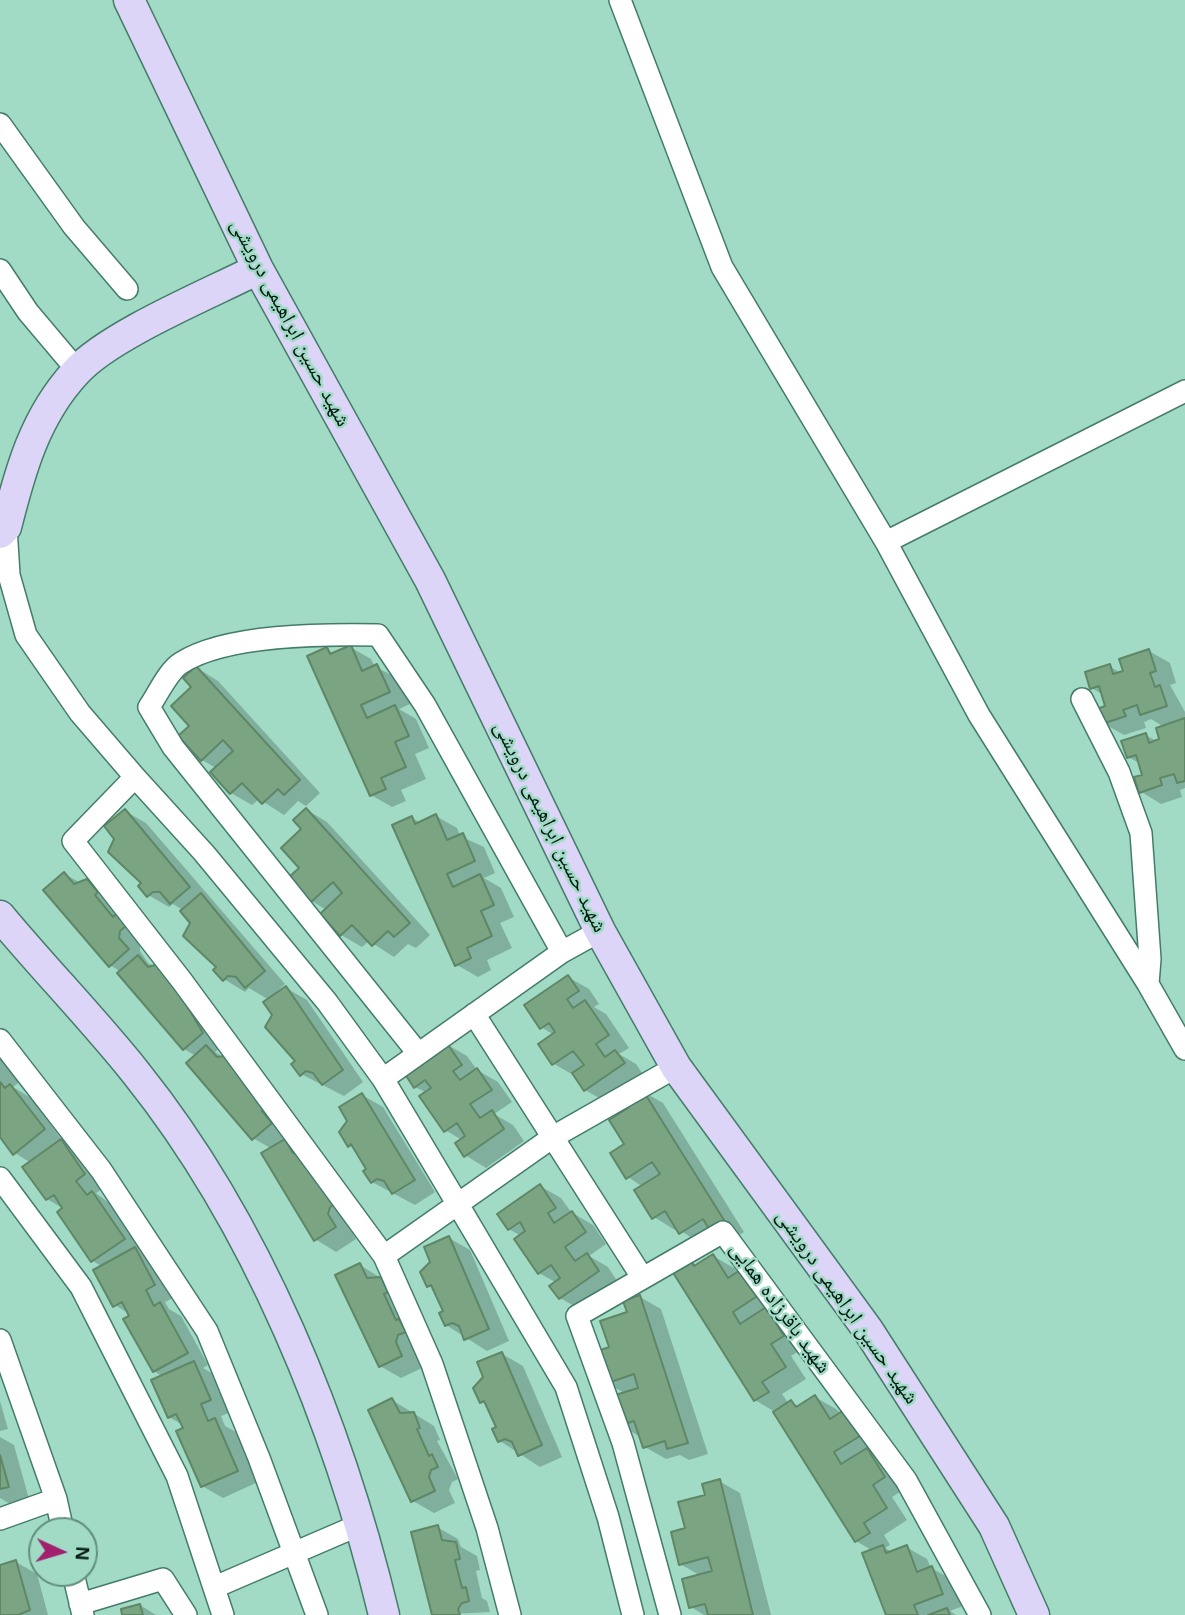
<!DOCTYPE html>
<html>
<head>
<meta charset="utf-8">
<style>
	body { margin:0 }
	#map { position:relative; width:1185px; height:1615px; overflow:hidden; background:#a1dbc5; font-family:Arial,sans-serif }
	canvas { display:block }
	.north { position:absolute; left:28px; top:1517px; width:70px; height:70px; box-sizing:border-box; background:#a1dbc5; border:2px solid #628e7e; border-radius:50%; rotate:94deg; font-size:19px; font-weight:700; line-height:28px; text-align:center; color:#031a13 }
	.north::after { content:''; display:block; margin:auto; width:24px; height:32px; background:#a3206f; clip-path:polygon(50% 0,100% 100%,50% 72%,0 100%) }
</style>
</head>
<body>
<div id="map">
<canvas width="1185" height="1615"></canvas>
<div class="north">N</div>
</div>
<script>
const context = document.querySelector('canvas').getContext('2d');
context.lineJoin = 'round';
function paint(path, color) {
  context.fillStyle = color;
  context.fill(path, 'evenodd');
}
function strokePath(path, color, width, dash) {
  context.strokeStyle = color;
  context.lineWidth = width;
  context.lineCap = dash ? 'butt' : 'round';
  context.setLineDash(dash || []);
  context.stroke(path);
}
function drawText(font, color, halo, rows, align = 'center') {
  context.font = font + ' Arial,"Noto Naskh Arabic",sans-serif';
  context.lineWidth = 5;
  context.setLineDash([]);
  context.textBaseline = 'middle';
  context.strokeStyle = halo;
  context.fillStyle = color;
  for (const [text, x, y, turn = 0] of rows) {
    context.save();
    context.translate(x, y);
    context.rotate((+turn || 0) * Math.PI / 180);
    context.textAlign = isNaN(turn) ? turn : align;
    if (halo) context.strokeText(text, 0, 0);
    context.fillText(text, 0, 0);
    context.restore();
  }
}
const shadow = new Path2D(`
	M350 647 371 659 375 667 398 678 410 704 399 709 416 719 429 748 415 754 426 779 401 790 406 801 392 807 371 795 327 649 335 654Z
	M1149 651 1170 663 1176 683 1170 685 1185 712V788L1180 790 1182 797 1161 804 1140 791 1144 776 1141 764 1128 757 1146 735 1158 742 1164 727 1151 719 1144 722 1146 728 1124 735 1103 723 1108 707 1103 695 1092 688 1109 666 1121 673Z
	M197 668 218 681 320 793 306 806 298 801 284 815 259 799 252 805 231 793 212 772 216 768 202 760 191 726Z
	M307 810 327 822 430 935 416 948 408 944 394 957 369 941 362 947 341 935 326 910 312 901 301 868Z
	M125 811 146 823 285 984 275 993 276 995 286 988 307 1000 363 1082 344 1096 301 1074 269 1000 249 988 245 992 224 979 183 910 173 904 169 907 148 895Z
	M436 816 457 828 460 836 484 847 495 873 484 878 501 888 514 917 500 923 512 948 487 960 491 970 478 977 457 965 412 818 421 823Z
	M64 874 81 883 87 881 109 893 140 943V951L148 963 155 967 223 1046 215 1052 223 1057 291 1135 285 1141 305 1153 351 1219 349 1227 356 1239 336 1252 315 1239 272 1149 253 1138 196 1056 184 1049 121 972 110 965ZM120 921H125L133 931 130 933Z
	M568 977 589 989 599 1004 594 1007 606 1014 629 1048 619 1054 636 1064 644 1076 606 1102 585 1090 575 1076 554 1064 540 1045 554 1035 541 1027Z
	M446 1044 467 1056 477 1070 498 1082 512 1102 494 1114 513 1125 524 1141 486 1168 465 1155 462 1140 445 1130 427 1093 415 1087Z
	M0 1051 22 1080 13 1087 31 1098 64 1143 82 1154 105 1187 96 1193 113 1206 145 1251 142 1253 156 1262 175 1297 165 1302 169 1309 181 1316 208 1365 203 1368 215 1375 231 1412 221 1416 225 1426 236 1432 258 1482 223 1498 202 1486 183 1425 169 1417 163 1377 154 1371 133 1316 115 1305 103 1267 93 1261 64 1209 47 1199 31 1163 15 1153 0 1134Z
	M642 1091 663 1103 744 1232 731 1240 702 1245 677 1228 675 1230 654 1217 643 1187 628 1177 630 1108Z
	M362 1095 383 1107 435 1192 415 1205 372 1182 369 1169 357 1150 349 1146Z
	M540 1186 561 1198 571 1212 593 1225 606 1244 589 1256 608 1267 619 1284 581 1310 560 1298 557 1283 539 1273 521 1236 509 1229Z
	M449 1238 470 1250 509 1341 487 1351 446 1325 445 1312 434 1289 429 1286Z
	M713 1256 734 1268 804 1348 791 1356 806 1379 782 1394 789 1404 791 1402 800 1407 815 1397 836 1409 880 1448 872 1453 888 1462 905 1489 892 1497 907 1520 884 1535 890 1545 885 1548 892 1552 906 1547 927 1559 931 1568 953 1580 963 1606 950 1611 956 1615H888L873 1551 856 1541 775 1412 755 1400 690 1261 698 1266Z
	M360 1265 402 1291 419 1346 416 1355 422 1368 401 1378 380 1366Z
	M640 1297 661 1309 708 1454 689 1460 680 1455 666 1459 645 1447 642 1438 620 1425 626 1394 607 1383 611 1348Z
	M502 1354 523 1366 562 1457 540 1467 500 1441 498 1428 488 1405 482 1402Z
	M392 1400 434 1426 440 1440 437 1441 458 1479 452 1482 449 1490 455 1503 434 1513 413 1501Z
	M0 1401 8 1429 0 1431Z
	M0 1437 14 1445 29 1499 10 1504 0 1498Z
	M719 1481 740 1493 771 1615H704L691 1607 701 1576 680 1564 687 1530Z
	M437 1527 458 1539 461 1547 477 1556 480 1570 476 1571 482 1598 487 1601 490 1612 434 1615Z
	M16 1562 37 1574 48 1615H0V1567Z
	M140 1605 156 1615H124Z`);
const building = new Path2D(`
	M351 645 362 671 377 664 390 692 361 705 367 718 395 705 409 736 395 742 406 767 381 778 386 789 370 796 307 656 327 647 330 654Z
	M1149 649 1156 671 1150 673 1155 687 1160 685 1167 706 1140 715 1137 705 1123 710 1126 716 1102 724 1097 709 1105 706 1099 686 1090 689 1085 672 1110 664 1113 674 1123 671 1119 659Z
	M196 666 300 780 284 795 278 789 262 804 242 783 230 794 210 772 233 751 223 740 201 761 178 736 189 726 171 706 191 687 183 678Z
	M1185 718V781L1177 783 1174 774 1160 778 1162 785 1139 793 1134 777 1142 775 1136 755 1127 758 1121 741 1146 733 1149 743 1159 739 1156 728Z
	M306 808 410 923 394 937 388 931 372 946 352 925 340 936 320 914 342 893 333 882 310 903 288 878 299 868 281 848 301 829 293 820Z
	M125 809 190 887 170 904 160 892H153L147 897 138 886 141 883 108 852 114 839 104 826Z
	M436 814 447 840 463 833 475 861 447 874 453 887 480 874 494 905 481 911 492 936 467 948 471 958 455 966 392 825 412 816 415 824Z
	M64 872 74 884 87 879 98 892 95 895 113 917 116 914 126 926 120 931 119 938 129 949 109 967 43 890Z
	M201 893 265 971 245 988 236 977 228 976 223 981 213 970 216 967 183 936 190 923 180 911Z
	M138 955 148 967 162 963 203 1033 183 1050 117 973Z
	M568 975 579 991 567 999 573 1008 585 1000 609 1035 596 1044 605 1057 615 1050 625 1063 584 1091 572 1073 584 1065 573 1051 552 1065 538 1044 555 1032 549 1023 540 1029 524 1005Z
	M286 986 343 1070 322 1085 313 1073 306 1071 300 1076 291 1064 295 1061 265 1027 272 1015 263 1002Z
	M446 1042 462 1065 453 1071 460 1080 477 1068 492 1090 470 1104 480 1118 492 1110 504 1129 464 1157 455 1143 465 1136 457 1123 444 1132 419 1096 431 1088 425 1080 414 1088 403 1071Z
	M206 1045 217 1057 226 1056 262 1104V1111L272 1123 252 1140 186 1063Z
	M0 1082 5 1088 10 1084 45 1129 13 1155 0 1137Z
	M642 1089 724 1220 709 1229 703 1219 679 1234 665 1211 652 1219 634 1190 660 1174 652 1162 626 1179 610 1153 624 1144 609 1120 628 1108 623 1101Z
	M362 1093 415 1180 392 1194 384 1181 377 1179 371 1183 363 1171 366 1169 351 1144 348 1147 339 1132 347 1121 339 1107Z
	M61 1139 85 1174 76 1181 87 1195 92 1191 125 1239 91 1262 57 1212 62 1208 54 1195 46 1200 22 1167Z
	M285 1139 293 1153 302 1154 337 1203 330 1207 328 1214 336 1227 314 1241 261 1153Z
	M540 1184 556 1208 548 1213 554 1223 572 1211 586 1232 565 1247 575 1261 587 1253 599 1271 559 1299 549 1286 560 1278 551 1265 538 1274 514 1239 525 1231 520 1222 508 1230 497 1214Z
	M449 1236 489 1329 464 1340 459 1326 452 1323 445 1326 439 1313 443 1311 431 1285 427 1287 420 1272 430 1262 424 1247Z
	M135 1247 155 1285 146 1290 154 1306 160 1302 188 1353 153 1372 123 1319 129 1316 122 1302 113 1307 93 1270Z
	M713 1254 728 1278 742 1269 759 1295 733 1312 740 1324 766 1307 784 1336 771 1344 786 1367 762 1382 769 1392 754 1401 672 1271 690 1259 694 1266Z
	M360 1263 367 1278 381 1277 388 1292 384 1294 396 1320 399 1319 406 1332 398 1335 396 1342 402 1356 379 1367 335 1275Z
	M640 1295 688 1443 667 1449 665 1441 643 1448 634 1421 619 1426 609 1397 638 1388 634 1374 605 1384 595 1352 609 1347 600 1321 627 1312 623 1301Z
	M502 1352 542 1445 518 1456 512 1442 505 1439 498 1442 492 1429 496 1427 484 1401 480 1403 473 1388 483 1377 477 1362Z
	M194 1361 211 1400 201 1404 208 1421 215 1418 238 1471 201 1487 176 1431 183 1428 176 1414 168 1418 151 1380Z
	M815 1395 830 1419 844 1410 860 1436 834 1452 841 1464 867 1448 885 1477 873 1485 887 1508 864 1523 870 1533 855 1542 773 1412 791 1400 796 1407Z
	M392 1398 400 1413 414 1412 420 1428 417 1429 429 1456 432 1454 438 1467 431 1470 429 1477 435 1491 411 1502 368 1410Z
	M0 1455 9 1487 0 1489Z
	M720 1479 753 1615H708L705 1604 689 1608 682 1579 712 1571 708 1557 679 1565 671 1532 685 1528 678 1502 705 1495 702 1484Z
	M438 1525 442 1540 456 1542 460 1559 455 1560 462 1588 466 1587 469 1601 462 1603 458 1609 460 1615H432L411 1532Z
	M883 1545 886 1553 907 1545 917 1572 932 1566 943 1594 914 1605 918 1615H886L862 1553Z
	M16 1560 30 1610 18 1615H0V1565Z
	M140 1604 143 1615H122L121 1609Z
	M947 1608 950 1615H928Z`);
const street = new Path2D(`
	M620 0 722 267 886 542 979 715 1148 984 1185 1049
	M0 124 74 227 127 289
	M0 270 28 312 77 370
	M6 527 9 575 26 635 80 713 135 777
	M886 542 1185 391
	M1082 699 1119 772 1141 833 1150 959 1148 984
	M474 1014 642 1277
	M0 1040 101 1170 207 1331 259 1458 317 1615
	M417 1052 173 747 149 707C158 694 168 671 181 663 226 634 324 634 378 635L425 705 562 952
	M383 1079 562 952 600 931
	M0 1178 81 1287 177 1476 223 1615
	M384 1256 553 1137 676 1067
	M0 1340 56 1499 63 1531
	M0 1519 56 1499
	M73 1573 83 1615
	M215 1587 359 1525
	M80 1604 163 1579 186 1615
	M510 1615 487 1528 432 1364 384 1256 182 981 73 841 135 777 204 853 327 1002 383 1079 457 1203 566 1387 608 1517 633 1615
	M670 1615 623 1443 577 1316 723 1232 906 1480 980 1615`);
const secondary = new Path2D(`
	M129 0 258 269 430 580 600 931 676 1067 868 1330 994 1526 1034 1615
	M0 533 6 527C20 471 35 416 76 372 109 335 211 293 258 269
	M0 916C44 969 93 1019 136 1073 258 1225 339 1427 384 1615`);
const streetNames = [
	["شهید حسین ابراهیمی درویشی",290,323,62],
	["شهید حسین ابراهیمی درویشی",550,827,64],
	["شهید حسین ابراهیمی درویشی",847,1307,55],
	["شهید باقرزاده همایی",780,1308,54]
];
paint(shadow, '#0003');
paint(building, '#7ba582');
strokePath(building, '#5f8766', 2);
strokePath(street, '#447c69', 24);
strokePath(secondary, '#447c69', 33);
strokePath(street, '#fff', 21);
strokePath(secondary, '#dcd5f8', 30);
drawText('21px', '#031a13', '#a1dbc5', streetNames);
</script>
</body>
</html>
